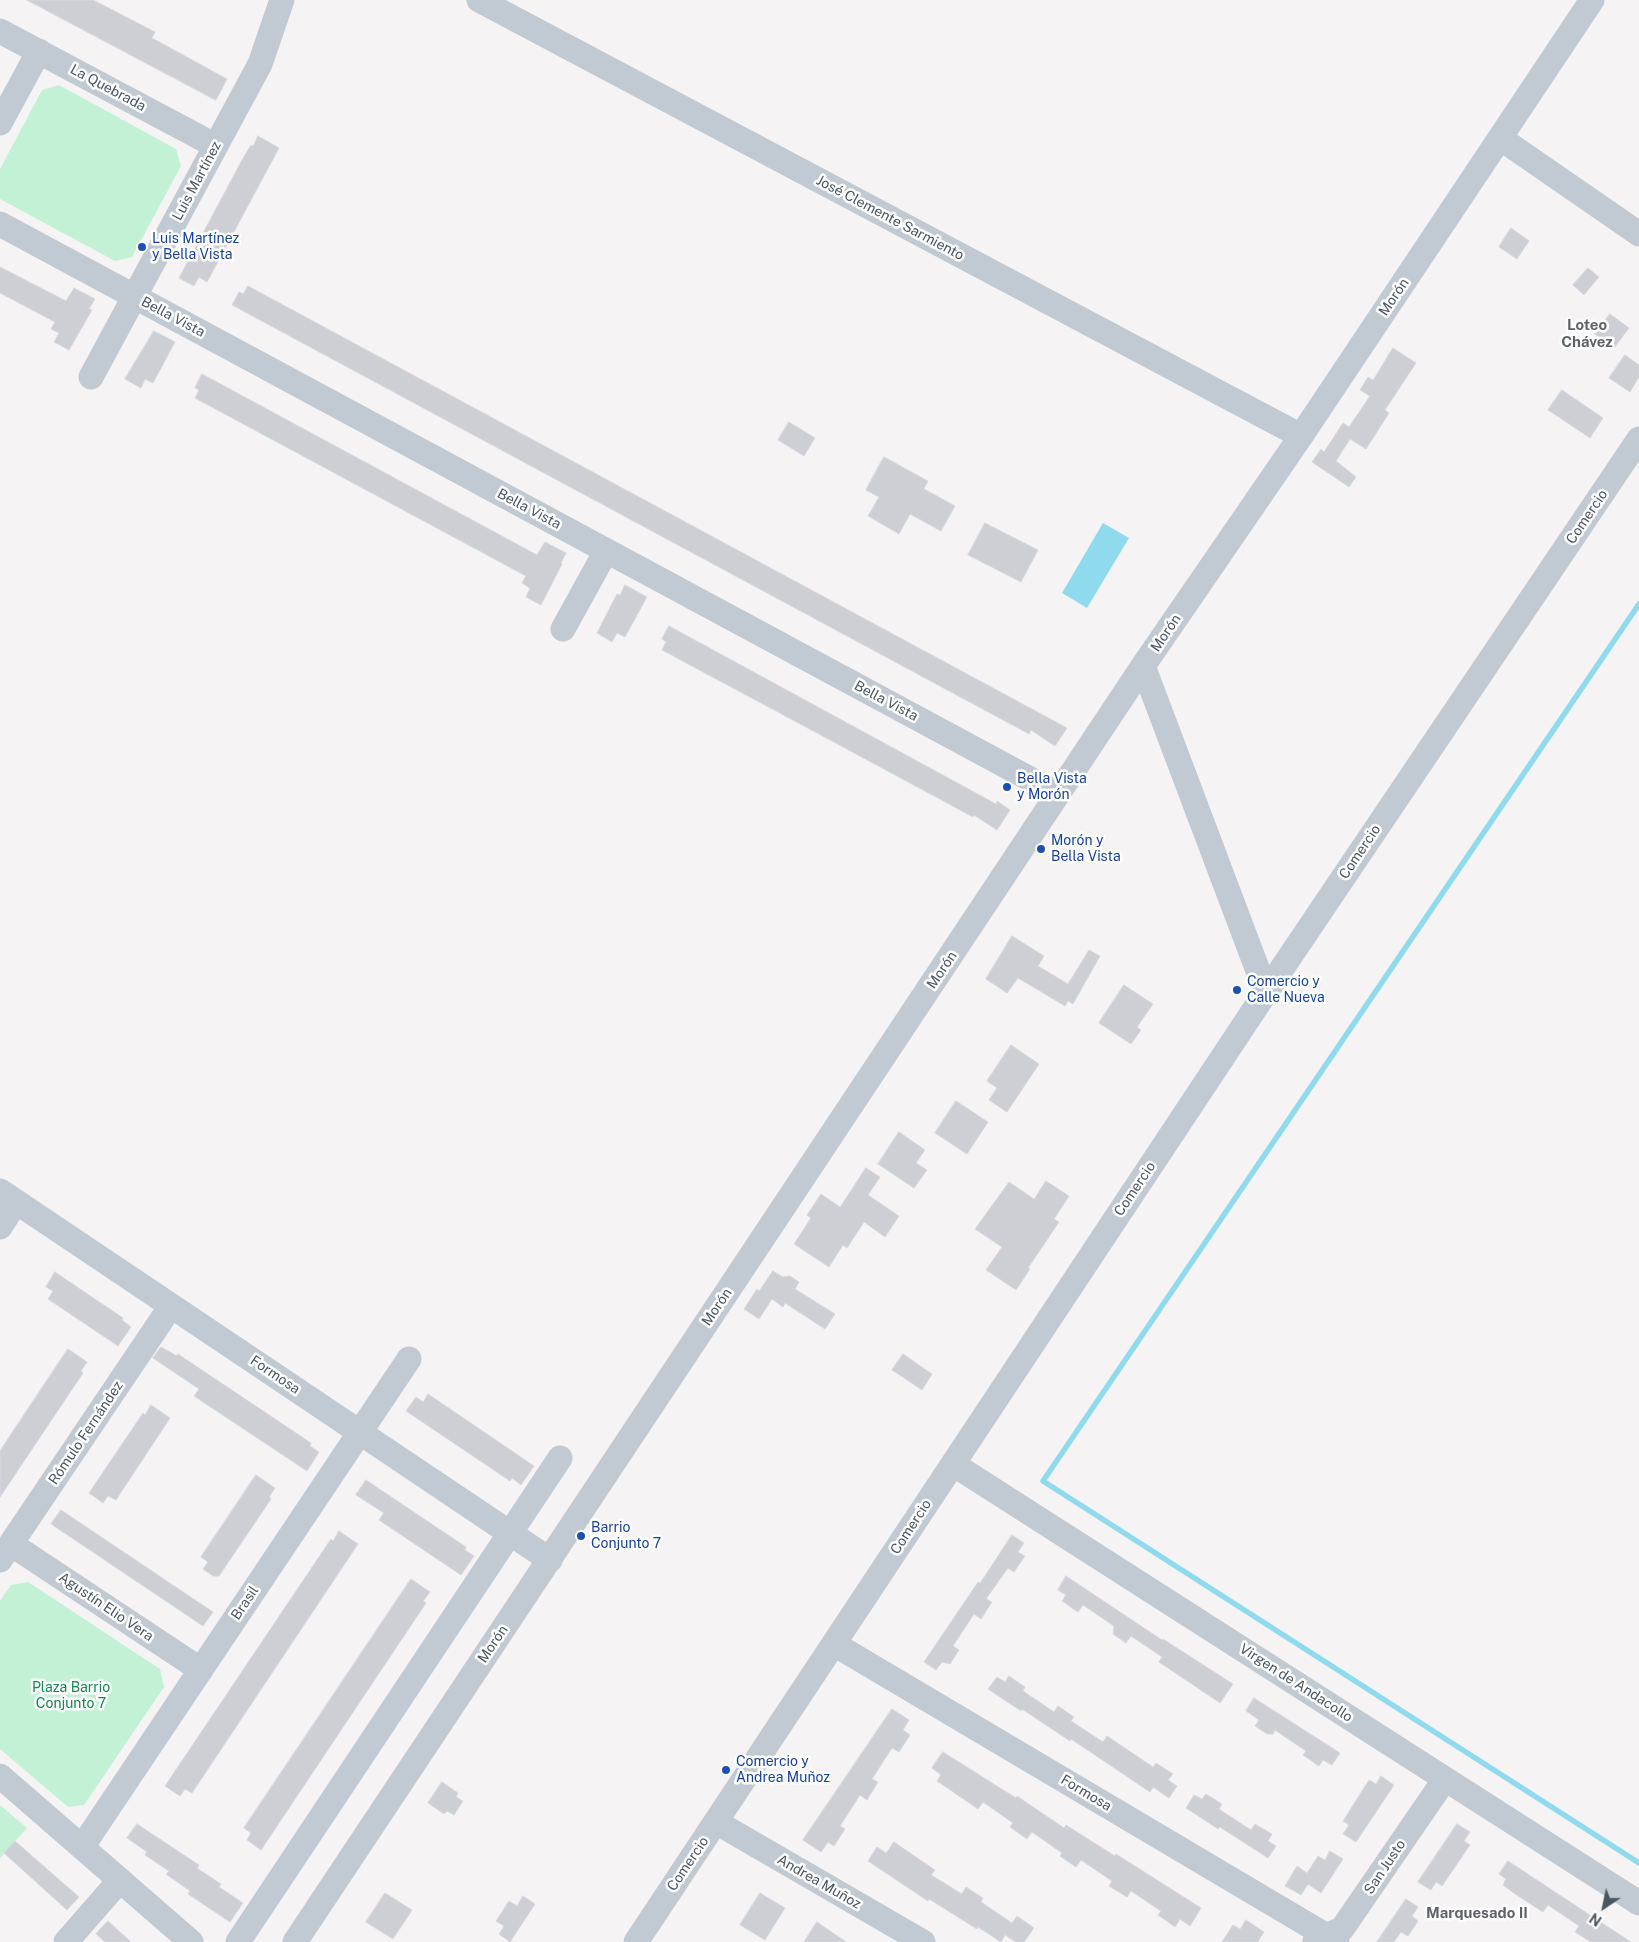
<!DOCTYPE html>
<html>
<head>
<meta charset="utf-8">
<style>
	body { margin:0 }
	#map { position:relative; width:1639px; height:1942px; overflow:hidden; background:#f5f3f3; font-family:"Public Sans",sans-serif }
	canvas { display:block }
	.north { position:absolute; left:1579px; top:1882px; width:50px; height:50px; -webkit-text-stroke:4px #fff; paint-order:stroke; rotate:214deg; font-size:14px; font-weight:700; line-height:20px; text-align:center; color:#4a5661 }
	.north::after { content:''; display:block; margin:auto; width:18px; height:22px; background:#4a5661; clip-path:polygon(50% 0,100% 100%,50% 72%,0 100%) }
</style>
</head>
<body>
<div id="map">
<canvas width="1639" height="1942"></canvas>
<div class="north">N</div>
</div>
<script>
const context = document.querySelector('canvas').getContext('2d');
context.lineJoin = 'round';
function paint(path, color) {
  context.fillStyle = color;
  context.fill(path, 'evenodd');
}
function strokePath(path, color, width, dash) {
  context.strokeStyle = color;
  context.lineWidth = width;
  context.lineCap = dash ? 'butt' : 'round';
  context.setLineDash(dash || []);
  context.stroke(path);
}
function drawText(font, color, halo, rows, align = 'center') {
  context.font = font + ' "Public Sans",sans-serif';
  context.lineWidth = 5;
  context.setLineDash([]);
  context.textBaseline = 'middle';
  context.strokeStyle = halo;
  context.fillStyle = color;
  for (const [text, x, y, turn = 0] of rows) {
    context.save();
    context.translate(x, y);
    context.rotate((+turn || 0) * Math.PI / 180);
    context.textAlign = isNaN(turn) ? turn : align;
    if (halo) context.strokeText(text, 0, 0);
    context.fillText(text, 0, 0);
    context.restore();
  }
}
const green = new Path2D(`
	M59 85 176 149 181 166 132 257 115 261 0 199V169L42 90Z
	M28 1582 160 1669 164 1687 84 1805 68 1807 0 1749V1601L11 1585Z
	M0 1805 27 1828 0 1858Z`);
const water = new Path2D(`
	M1103 523 1129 538 1087 608 1062 593Z`);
const stream = new Path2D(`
	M1639 604 1043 1481 1639 1863`);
const building = new Path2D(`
	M27 0H93L155 32 152 38 227 79 216 100Z
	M258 136 279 148 207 282 199 277 194 286 179 278 242 160 251 145 253 146Z
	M1511 228 1529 241 1517 259 1499 247Z
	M0 267 66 301 74 288 95 299 89 309 92 310 69 350 54 342 59 333 51 329 55 322 0 293Z
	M1588 268 1599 277 1584 295 1573 285Z
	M248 286 1030 708 1067 728 1055 746 1031 730 1029 734 232 305 239 292 243 294Z
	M1610 314 1629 328 1614 348 1595 334Z
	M154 331 175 342 153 383 145 379 141 388 125 379Z
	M1393 348 1416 363 1385 410 1389 413 1366 449 1350 439 1336 461 1356 477 1349 487 1312 462 1321 449 1324 452 1343 423 1349 427 1370 396 1360 390 1368 377 1373 380Z
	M1625 355 1639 365V377L1630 392 1609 378Z
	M202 374 537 555 545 542 566 553 561 563 562 564 541 605 526 597 530 588 522 583 526 576 195 398 199 390 195 388Z
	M1562 390 1603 418 1590 438 1548 410Z
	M789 422 815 438 804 456 778 440Z
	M884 457 928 481 924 489 955 506 941 531 910 514 899 534 868 516 879 497 866 490Z
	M985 523 1038 550 1021 582 968 555Z
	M625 585 647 597 625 637 617 633 612 642 597 633 617 594 620 595Z
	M669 626 996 804 997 801 1010 810 997 830 974 815 973 817 830 740 662 650 666 642 662 639Z
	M1012 936 1044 956 1038 966 1068 984 1089 950 1100 956 1073 1004 1068 1001 1065 1006 1018 978 1007 993 986 979Z
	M1124 985 1153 1004 1137 1027 1141 1030 1131 1044 1099 1023Z
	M1011 1045 1039 1064 1007 1112 989 1100 997 1088 987 1081Z
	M956 1101 988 1122 967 1154 935 1133Z
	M899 1132 925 1150 916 1163 927 1170 914 1188 878 1164Z
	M866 1168 880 1177 868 1195 899 1216 885 1237 864 1222 847 1248 843 1245 829 1267 794 1244 811 1218 807 1215 821 1194 840 1207Z
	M1046 1181 1069 1196 1054 1219 1059 1222 1028 1268 1030 1269 1016 1290 986 1270 1002 1247 975 1229 1009 1182 1034 1199Z
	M773 1271 783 1277 790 1276 799 1282 795 1289 835 1314 825 1329 785 1303 783 1307 772 1299 759 1319 744 1309 757 1289 759 1291Z
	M55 1272 123 1318 122 1320 131 1327 118 1346 48 1299 53 1291 46 1287Z
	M161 1347 177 1356 178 1354 311 1443 310 1446 319 1452 307 1471 194 1396 199 1389 153 1358Z
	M68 1349 87 1362 81 1371 83 1373 0 1497V1451Z
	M903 1354 932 1374 922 1390 892 1370Z
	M428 1394 534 1466 521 1485 512 1478 510 1481 406 1411 416 1397 423 1402Z
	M151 1405 170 1418 116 1500 108 1496 103 1503 89 1493 143 1413 145 1415Z
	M256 1475 275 1488 269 1497 271 1499 219 1576H213L203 1569 208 1562 201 1557Z
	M366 1480 466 1547 465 1550 474 1556 461 1575 379 1520 384 1513 356 1495Z
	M61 1510 213 1612 203 1626 51 1524Z
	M339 1531 358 1544 192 1793 185 1789 180 1796 165 1786 331 1539 333 1541Z
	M1012 1535 1024 1543 1018 1552 1025 1556 1014 1572 1008 1568 986 1599 992 1602 981 1619 974 1614 953 1646 959 1650 950 1664 942 1662 936 1670 924 1662 978 1582 980 1583Z
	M1066 1576 1162 1640 1163 1639 1233 1684 1220 1703 1159 1662 1162 1657 1131 1636 1126 1643 1113 1634 1114 1626 1083 1605 1078 1612 1062 1601 1066 1595 1058 1590Z
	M411 1579 430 1592 423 1601 426 1603 261 1850 247 1840 251 1833 244 1828Z
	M1009 1676 1025 1687 1023 1691 1054 1712 1058 1706 1074 1717 1071 1721 1103 1742 1107 1736 1153 1767 1156 1763 1173 1774 1168 1780 1177 1786 1169 1798 1153 1787 1150 1792 1071 1739 1070 1741 1022 1709 1021 1711 988 1689 997 1677 1005 1682Z
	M1254 1698 1340 1753 1332 1765 1323 1760 1319 1766 1303 1755 1306 1751 1275 1730 1273 1734H1267L1255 1726 1259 1720 1246 1711Z
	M892 1709 909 1720 903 1730 910 1735 899 1752 892 1748 872 1779 878 1782 867 1800 860 1795 840 1826 845 1829 834 1846 828 1842 821 1852 803 1840Z
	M943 1752 1016 1798 1017 1796 1064 1828 1066 1825 1115 1856 1116 1854 1201 1908 1190 1926 1180 1919 1175 1927 1158 1915 1161 1911 1131 1891 1127 1897 1109 1886 1112 1881 1081 1860 1076 1867 1060 1856 1062 1853 1032 1832 1027 1839 1010 1827 1013 1823 983 1802 978 1809 937 1781 941 1775 932 1768Z
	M1381 1776 1394 1785 1356 1842 1343 1834 1349 1825 1343 1821 1369 1780 1376 1784Z
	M442 1782 458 1793 456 1797 463 1801 454 1815 447 1811 444 1814 428 1803Z
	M1206 1794 1222 1804 1219 1809 1251 1830 1255 1824 1272 1834 1268 1841 1276 1846 1268 1858 1220 1827 1218 1829 1186 1808 1194 1795 1202 1799Z
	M137 1824 199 1865 197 1868 221 1884 219 1887 243 1903 230 1922 188 1894 190 1891 166 1874 169 1871 145 1855 147 1852 127 1838Z
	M1457 1824 1470 1832 1464 1841 1470 1845 1442 1886 1436 1882 1431 1890 1418 1882Z
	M15 1841 79 1897 67 1910 4 1853Z
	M894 1842 935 1870 931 1875 962 1894 966 1887 983 1898 981 1902 1012 1923 1017 1916 1034 1928 1024 1942H1016L1005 1935 1001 1942 978 1927 977 1929 929 1899 928 1901 868 1861 877 1847 886 1853Z
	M1330 1851 1343 1859 1321 1893 1308 1884 1301 1895 1285 1886 1297 1866 1307 1873 1318 1856 1325 1860Z
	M1508 1861 1596 1919 1631 1942H1591L1575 1932 1579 1926 1548 1905 1543 1912 1518 1896 1503 1885 1506 1879 1499 1874Z
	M385 1893 412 1910 393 1939 366 1922Z
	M760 1893 785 1908 765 1940 740 1925Z
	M523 1896 535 1904 510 1942 499 1934 504 1926 496 1921 509 1901 517 1906Z
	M1406 1899 1418 1907 1412 1916 1418 1921 1408 1936 1401 1932 1394 1942H1377Z
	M1246 1920 1264 1932 1258 1941 1260 1942H1222L1233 1925 1240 1929Z
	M108 1921 131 1942H105L96 1934Z
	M817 1922 846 1942H804Z`);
const minor = new Path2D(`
	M479 0 1301 436
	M0 31 216 146
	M0 123 39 51
	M1500 138 1639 234
	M0 224 1058 794
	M91 377 260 64 282 0
	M563 629 606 551
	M1143 666 1266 992
	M0 1191 550 1560
	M0 1227 16 1202
	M953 1464 1639 1903
	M11 1544 201 1670
	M0 1560 171 1306
	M834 1644 1337 1942
	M0 1776 191 1942
	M716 1822 923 1942
	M82 1847 409 1359
	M1315 1941 1342 1929 1445 1779
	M66 1942 120 1880
	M238 1942 560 1458
	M295 1942 1143 666 1301 436 1592 0
	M636 1942 1258 1004 1639 439`);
const markers = [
	[142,247,5,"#1a4fb4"],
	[1007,787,5,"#1a4fb4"],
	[1041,849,5,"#1a4fb4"],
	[1237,990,5,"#1a4fb4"],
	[581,1536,5,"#1a4fb4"],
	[726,1770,5,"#1a4fb4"]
];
const streetNames = [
	["La Quebrada",108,88,28],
	["Luis Martínez",197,181,-62],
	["José Clemente Sarmiento",890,218,28],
	["Morón",1394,297,-56],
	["Bella Vista",173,317,28],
	["Bella Vista",529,509,28],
	["Comercio",1587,517,-56],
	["Morón",1166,633,-56],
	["Bella Vista",886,701,28],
	["Comercio",1360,852,-56],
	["Morón",942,970,-56],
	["Comercio",1135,1189,-56],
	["Morón",717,1307,-56],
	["Formosa",275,1375,34],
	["Rómulo Fernández",86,1433,-56],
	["Comercio",911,1527,-57],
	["Brasil",245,1603,-56],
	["Agustín Elio Vera",106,1607,34],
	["Morón",493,1644,-56],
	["Virgen de Andacollo",1296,1683,33],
	["Formosa",1086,1793,31],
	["Comercio",688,1864,-56],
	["San Justo",1385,1867,-56],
	["Andrea Muñoz",819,1882,30]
];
const transitNames = [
	["Luis Martínez",152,239],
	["y Bella Vista",152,255],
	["Bella Vista",1017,779],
	["y Morón",1017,795],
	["Morón y",1051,841],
	["Bella Vista",1051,857],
	["Comercio y",1247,982],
	["Calle Nueva",1247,998],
	["Barrio",591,1528],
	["Conjunto 7",591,1544],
	["Comercio y",736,1762],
	["Andrea Muñoz",736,1778]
];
const parkNames = [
	["Plaza Barrio",71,1688],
	["Conjunto 7",71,1704]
];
const neighbourhoodNames = [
	["Loteo",1587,325],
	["Chávez",1587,342],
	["Marquesado II",1477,1913]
];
paint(green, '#c3f1d5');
paint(water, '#90daee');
strokePath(stream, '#90daee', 5.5);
paint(building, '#cdcfd5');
strokePath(building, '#d7d9de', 1);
strokePath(minor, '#c1cad2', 25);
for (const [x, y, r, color] of markers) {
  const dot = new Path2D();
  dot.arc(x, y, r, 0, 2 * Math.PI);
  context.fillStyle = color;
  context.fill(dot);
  strokePath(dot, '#fff', 2);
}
drawText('14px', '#4a5661', '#fff', streetNames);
drawText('14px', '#164399', '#fff', transitNames, 'left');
drawText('14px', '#17864f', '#fff', parkNames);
drawText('bold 15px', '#5f6368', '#fff', neighbourhoodNames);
</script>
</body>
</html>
